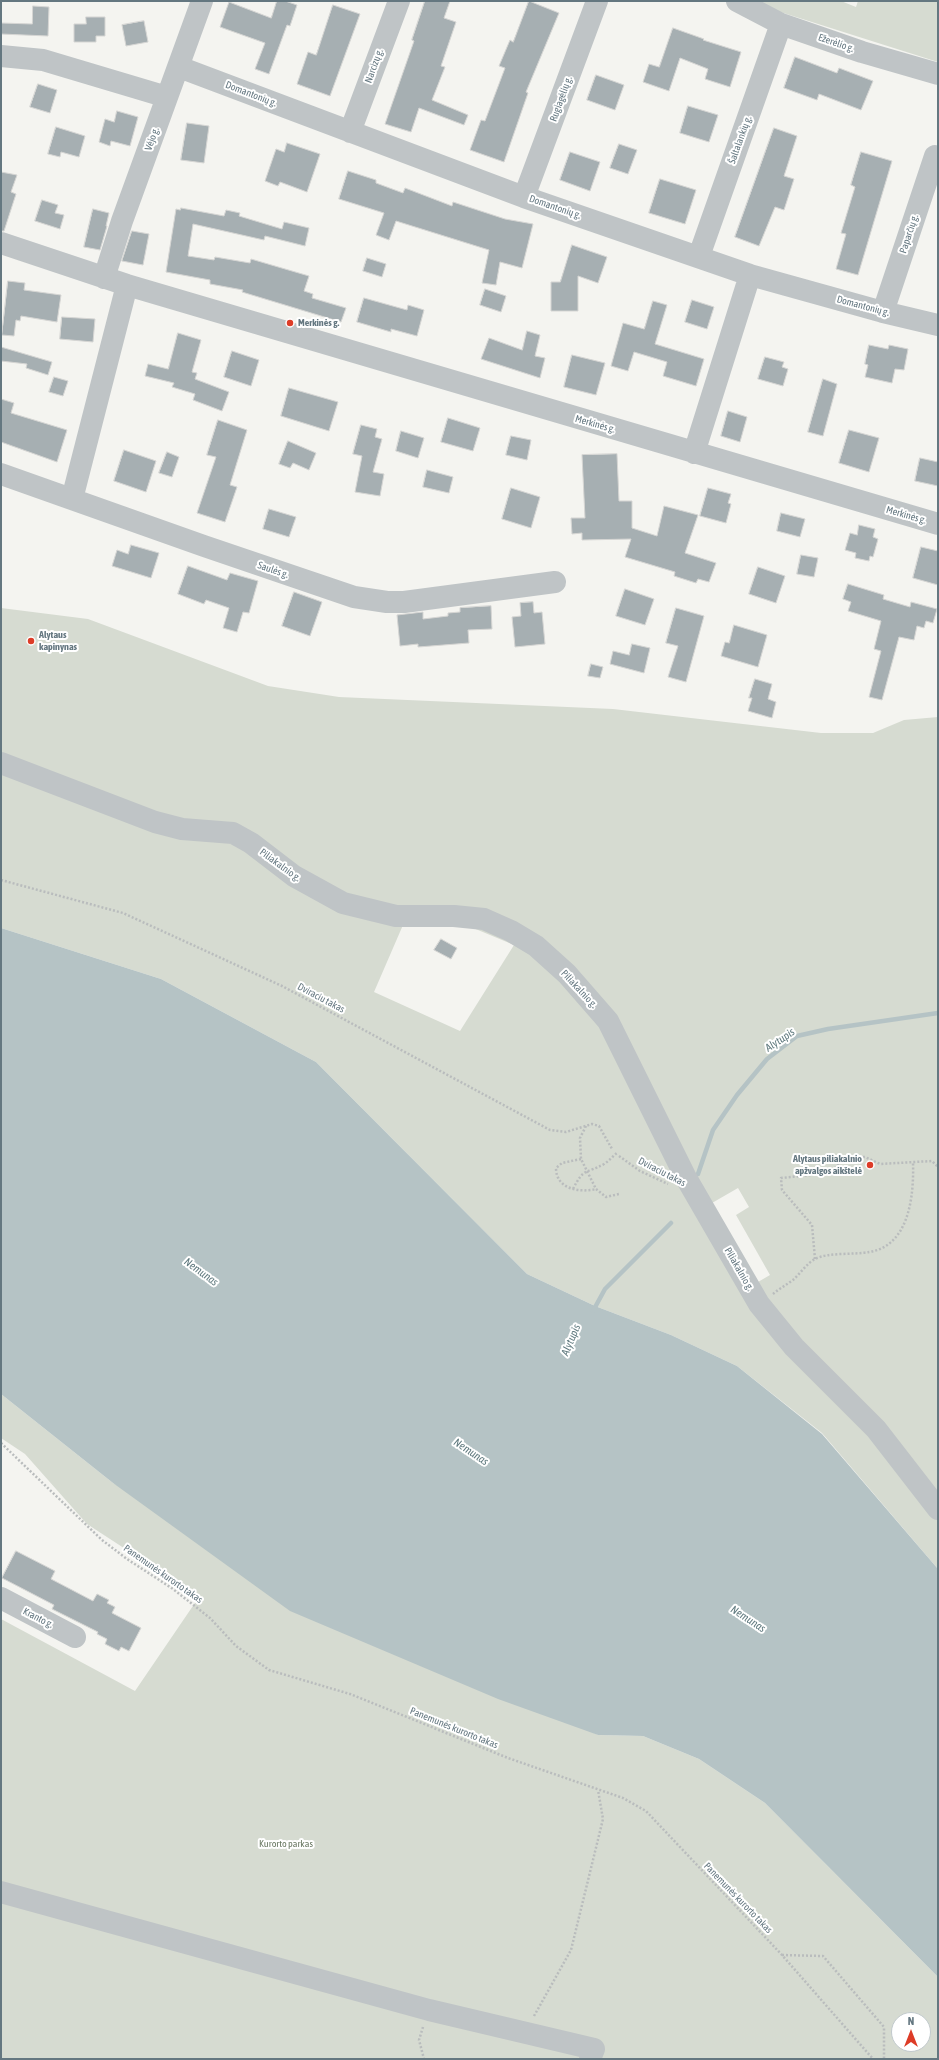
<!DOCTYPE html>
<html>
<head>
<meta charset="utf-8">
<style>
	body { margin:0 }
	#map { position:relative; width:939px; height:2060px; overflow:hidden; background:#f4f4f0; font-family:"Asap Condensed",sans-serif }
	canvas { display:block }
	.frame { position:absolute; inset:0; border:2px solid #647780; pointer-events:none }
	.north { position:absolute; left:891px; top:2012px; width:40px; height:40px; box-sizing:border-box; background:#fff; border:1px solid #c1c9cc; border-radius:50%; rotate:0deg; font-size:11px; font-weight:700; line-height:16px; text-align:center; color:#647780 }
	.north::after { content:''; display:block; margin:auto; width:14px; height:18px; background:#dd3c27; clip-path:polygon(50% 0,100% 100%,50% 72%,0 100%) }
</style>
</head>
<body>
<div id="map">
<canvas width="939" height="2060"></canvas>
<div class="frame"></div>
<div class="north">N</div>
</div>
<script>
const context = document.querySelector('canvas').getContext('2d');
context.lineJoin = 'round';
function paint(path, color) {
  context.fillStyle = color;
  context.fill(path, 'evenodd');
}
function strokePath(path, color, width, dash) {
  context.strokeStyle = color;
  context.lineWidth = width;
  context.lineCap = dash ? 'butt' : 'round';
  context.setLineDash(dash || []);
  context.stroke(path);
}
function drawText(font, color, halo, rows, align = 'center') {
  context.font = font + ' "Asap Condensed",sans-serif';
  context.lineWidth = 4;
  context.setLineDash([]);
  context.textBaseline = 'middle';
  context.strokeStyle = halo;
  context.fillStyle = color;
  for (const [text, x, y, turn = 0] of rows) {
    context.save();
    context.translate(x, y);
    context.rotate((+turn || 0) * Math.PI / 180);
    context.textAlign = isNaN(turn) ? turn : align;
    if (halo) context.strokeText(text, 0, 0);
    context.fillText(text, 0, 0);
    context.restore();
  }
}
const green = new Path2D(`
	M758 1H841L856 7 858 1H938V62L774 10Z
	M1 608 88 619 268 686 339 697 613 709 821 733H873L904 720 938 717V1569L822 1433 737 1366 671 1335 595 1306 527 1274 316 1062 161 979 1 928ZM403 925H466L514 945 460 1031 374 992ZM738 1188 749 1207 736 1215 770 1275 758 1282 712 1203Z
	M1 1394 113 1483 598 1735 643 1736 699 1759 765 1803 938 1977V2059H1V1619L135 1691 199 1597 87 1524 25 1454 1 1438ZM899 2020H923V2044H899Z`);
const water = new Path2D(`
	M1 928 161 979 316 1062 527 1274 595 1306 671 1335 737 1366 822 1434 938 1569V1977L765 1803 699 1759 643 1736 598 1735 498 1699 290 1611 113 1483 1 1394Z`);
const stream = new Path2D(`
	M698 1174 713 1130 737 1095 767 1059 797 1036 828 1029 938 1013
	M593 1311 605 1289 671 1223`);
const building = new Path2D(`
	M277 1H285L297 5 290 26 287 25 269 74 255 69 265 43 220 27 229 2 271 18Z
	M425 1H450L444 18 456 22 441 66 445 67 432 100 468 115 464 125 419 108 411 132 385 124 414 41 412 40Z
	M529 1 559 13 526 92 528 93 504 162 470 150 481 120 485 121 505 68 499 66 510 40 513 42Z
	M333 5 360 14 330 96 297 84 308 52 316 55Z
	M33 6 49 7 48 36 1 34V23L32 24Z
	M86 17H105V36H96V42H74V24H86Z
	M144 21 148 42 126 46 122 25Z
	M673 28 704 39 703 40 741 52 730 87 705 79 708 69 680 58 669 91 643 82 649 64 659 67Z
	M795 57 837 73 839 68 873 81 861 110 819 94 817 100 784 88Z
	M596 75 624 85 615 110 587 100Z
	M38 84 57 90 50 113 30 107Z
	M688 106 718 115 709 142 680 133Z
	M117 111 138 117 130 146 111 141 110 146 99 142 105 119 114 122Z
	M187 123 209 126 204 163 181 160Z
	M56 127 85 136 79 157 61 152 60 157 48 154Z
	M774 128 797 136 784 176 794 179 784 210 775 207 759 246 735 237Z
	M287 143 320 154 307 192 280 182 278 186 265 181 276 149 284 152Z
	M619 144 637 150 628 174 610 168Z
	M570 152 600 162 590 191 560 180Z
	M861 152 892 161 858 275 836 269 846 234 841 233 855 187 851 185Z
	M348 171 376 180V183L403 193 405 188 452 206 453 202 505 219 533 224 522 268 500 262 496 285 482 283 489 250 396 221 389 240 376 235 384 213 339 199Z
	M1 172 17 175 11 192 16 194 4 231H1Z
	M660 179 696 190 685 224 649 213Z
	M42 200 58 205 55 213 64 215 60 229 35 221Z
	M181 208 224 216 226 210 240 213 239 216 282 229 284 222 309 228 305 246 265 236 264 240 193 224 188 256 214 260 215 257 250 263 251 259 309 276 304 291 313 294 312 298 346 308 341 322 242 292 243 290 210 284V280L166 272 176 209 180 210Z
	M93 209 109 213 106 226H107L100 250 84 247Z
	M132 231 149 234 143 265 122 261Z
	M572 245 607 257 598 283 578 276V311H551V282H560Z
	M367 258 386 264 382 277 363 271Z
	M8 281 25 283 24 290 61 295 57 322 21 316 20 321 16 320 14 336 2 335Z
	M485 289 506 296 501 312 480 305Z
	M364 298 407 310 408 305 424 310 417 336 391 329V332L357 322Z
	M692 300 714 307 707 329 685 322Z
	M653 301 667 305 655 344 704 359 696 386 663 376 667 362 634 352 628 371 611 366 623 323 644 329Z
	M62 317 95 319 93 342 60 339Z
	M527 331 540 335 535 356 545 358 540 378 481 359 489 338 522 350Z
	M178 333 201 340 192 372 197 373 195 379 229 392 222 411 193 400 195 394 172 387 174 383 145 376 148 364 168 369Z
	M869 345 888 349 889 345 908 349 904 370 895 369 892 383 865 377 868 365 865 364Z
	M1 347 52 362 48 375 26 368 27 364 1 361Z
	M232 351 259 360 251 386 224 377Z
	M572 355 605 363 596 395 564 387Z
	M765 357 784 362 782 367 788 369 783 386 758 379Z
	M54 377 68 381 63 396 49 392Z
	M823 379 837 384 823 436 808 432Z
	M289 388 338 402 329 431 281 416Z
	M1 399 14 403 11 413 67 430 57 462 1 442Z
	M728 411 747 417 740 442 721 436Z
	M448 418 480 428 473 451 441 442Z
	M218 420 247 430 230 485 237 487 225 522 197 513 216 457 207 455Z
	M361 425 377 429 375 437 382 439 373 472 384 474 380 496 355 492 362 456 353 454Z
	M849 430 879 438 869 472 839 463Z
	M401 431 424 438 418 458 396 451Z
	M511 436 531 440 527 460 506 455Z
	M288 441 316 453 309 470 293 463 290 468 279 464Z
	M124 450 156 461 146 492 114 481Z
	M167 452 179 457 172 477 159 473Z
	M617 454 619 501H632V528L657 536 664 506 698 515 685 553 716 563 709 582 698 579 696 583 674 576 675 572 625 557 631 539 582 540V533L572 534 571 518H585L582 455Z
	M920 458 938 462V486L915 481Z
	M427 470 453 477 449 493 423 487Z
	M511 488 540 497 531 528 502 519Z
	M708 488 731 494 728 503 731 504 726 523 700 516Z
	M269 509 296 517 289 537 263 529Z
	M781 513 805 519 800 537 777 531Z
	M859 525 875 529 873 537 878 539 873 557 870 556 869 561 855 558 856 553 845 550 850 533 857 535Z
	M131 545 159 553 151 578 112 566 117 550 128 554Z
	M921 547 938 551V585L913 578Z
	M801 555 818 558 814 577 797 574Z
	M188 566 227 580 230 573 258 581 249 613 243 612 237 632 223 628 229 608 206 600 204 604 178 594Z
	M758 567 785 576 776 603 749 594Z
	M848 584 884 595 883 599 910 607 911 602 937 609 933 623 926 621 924 628 917 626 914 640 899 637 882 700 869 697 881 651 874 649 881 621 848 611 851 602 843 599Z
	M625 589 654 599 645 625 616 616Z
	M294 592 322 602 310 636 282 626Z
	M533 602 534 613 542 612 545 644 515 647 512 617 521 616 520 603Z
	M491 606 492 629 468 630 469 643 418 647V644L400 646 397 615 423 612V619L448 616V613L460 612V608Z
	M676 608 704 616 686 682 668 677 678 646 666 643Z
	M734 625 767 635 758 667 721 656 725 642 729 643Z
	M632 644 650 648 644 673 610 664 613 651 629 655Z
	M591 664 603 667 600 678 588 676Z
	M755 679 772 684 768 699 776 702 772 718 748 711 752 698H749Z
	M441 939 457 948 451 959 434 950Z
	M16 1551 55 1571 51 1579 93 1601 97 1594 109 1600 107 1603 115 1607 112 1613 141 1628 129 1651 121 1647 119 1651 105 1644 107 1639 97 1634 98 1632 52 1609 54 1605 2 1578Z`);
const path = new Path2D(`
	M1 880 123 913 282 986 550 1130 566 1132 592 1124 599 1126 612 1149
	M586 1126 580 1138 581 1159 596 1189 606 1197 619 1194
	M619 1156 640 1171 668 1184
	M581 1159 562 1163 556 1168C556 1189 579 1193 596 1189
	M573 1189C584 1167 586 1174 604 1164 609 1161 613 1156 617 1153
	M815 1259 812 1225 782 1190 781 1178 830 1173 842 1161 855 1157H865L880 1164 932 1161 938 1167
	M773 1294C779 1289 786 1285 793 1280 800 1274 807 1263 815 1259 828 1252 855 1255 869 1252 910 1246 914 1194 913 1162
	M1 1443 102 1540 127 1559 173 1589 210 1618 236 1646 269 1670 350 1694 508 1758 623 1798 646 1811 782 1955 873 2059
	M782 1955 823 1956 884 2027V2059
	M534 2016 571 1950 603 1819 598 1790
	M423 2027 419 2040 424 2059`);
const minor = new Path2D(`
	M737 1 781 24 862 52 938 74
	M1 56 43 60 167 97
	M179 67 524 197 750 275 883 312 938 325
	M350 132 399 1
	M524 197 597 1
	M1 243 127 285 938 524
	M699 256 781 24
	M104 278 122 221 202 1
	M883 312 935 156
	M694 453 750 275
	M1 474 204 546 354 597 387 602H404L555 582
	M72 499 127 285
	M1 763 155 822 182 829 233 833 251 843 294 876 343 903 396 916H454L484 919 511 931 536 946 567 974 608 1021 685 1176 759 1304 794 1347 876 1429 938 1509
	M1 1598 75 1637
	M1 1892 429 2010 594 2049 590 2059`);
const markers = [
	[290,323,4,"#dd3c27"],
	[31,641,4,"#dd3c27"],
	[870,1165,4,"#dd3c27"]
];
const streetNames = [
	["Ežerėlio g.",836,43,19],
	["Narcizų g.",374,66,-70],
	["Domantonių g.",251,94,21],
	["Rugiagėlių g.",561,99,-70],
	["Vėjo g.",152,139,-70],
	["Šaltalankių g.",740,140,-70],
	["Domantonių g.",555,207,19],
	["Paparčių g.",909,234,-72],
	["Domantonių g.",863,306,15],
	["Merkinės g.",595,424,16],
	["Merkinės g.",906,515,16],
	["Saulės g.",273,570,19],
	["Piliakalnio g.",280,865,36],
	["Piliakalnio g.",579,989,47],
	["Dviraciu takas",321,998,28],
	["Dviraciu takas",662,1172,27],
	["Piliakalnio g.",739,1269,60],
	["Panemunės kurorto takas",163,1574,35],
	["Kranto g.",38,1618,27],
	["Panemunės kurorto takas",454,1728,22],
	["Panemunės kurorto takas",738,1898,46]
];
const poiNames = [
	["Merkinės g.",298,323],
	["Alytaus",39,635],
	["kapinynas",39,647],
	["Alytaus piliakalnio",862,1159,"right"],
	["apžvalgos aikštelė",862,1171,"right"]
];
const parkNames = [
	["Kurorto parkas",286,1844]
];
const waterNames = [
	["Alytupis",780,1040,-34],
	["Nemunas",201,1272,36],
	["Alytupis",571,1340,-67],
	["Nemunas",471,1452,34],
	["Nemunas",748,1619,33]
];
paint(green, '#d6dbd1');
paint(water, '#b5c3c5');
strokePath(stream, '#b5c3c5', 4.5);
paint(building, '#a6afb2');
strokePath(building, '#d5d5d3', 1);
strokePath(path, '#b9bcbd', 2.5, [2, 2]);
strokePath(minor, '#bfc4c6', 22);
for (const [x, y, r, color] of markers) {
  const dot = new Path2D();
  dot.arc(x, y, r, 0, 2 * Math.PI);
  context.fillStyle = color;
  context.fill(dot);
  strokePath(dot, '#fff', 1.5);
}
drawText('10px', '#647780', '#fff', streetNames);
drawText('bold 10px', '#647780', '#fff', poiNames, 'left');
drawText('10px', '#697862', '#fff', parkNames);
drawText('italic 11px', '#5f797e', '#fff', waterNames);
</script>
</body>
</html>
